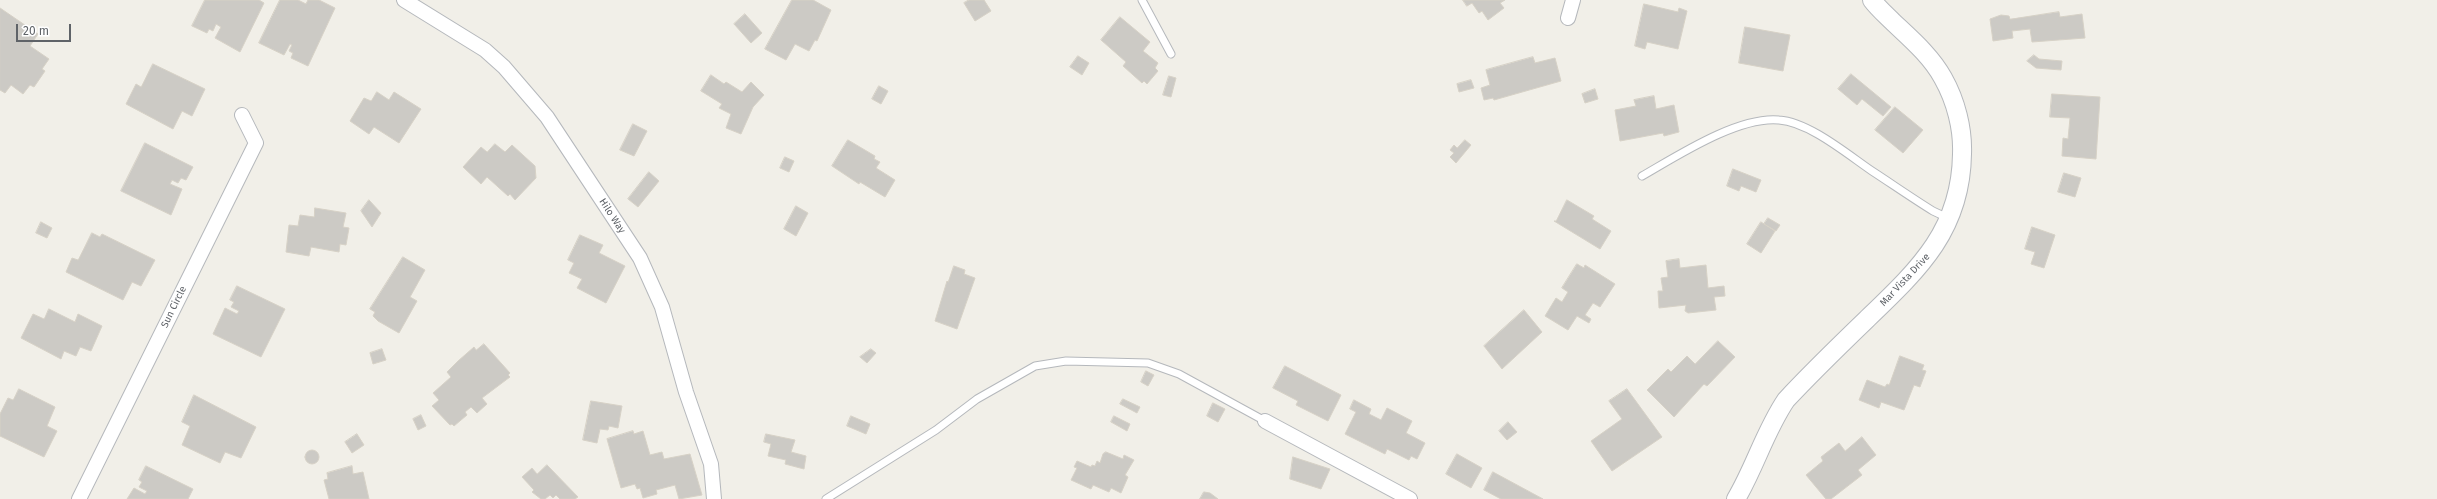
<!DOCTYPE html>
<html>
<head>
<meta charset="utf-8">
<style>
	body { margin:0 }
	#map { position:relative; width:2437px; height:499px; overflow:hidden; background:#f1efe8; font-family:"Fira Sans",sans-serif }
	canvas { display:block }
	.scale { position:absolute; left:16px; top:24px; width:55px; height:18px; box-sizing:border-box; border:2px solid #5f6368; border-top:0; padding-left:5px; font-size:12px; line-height:14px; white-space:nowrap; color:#5f6368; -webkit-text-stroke:3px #fff; paint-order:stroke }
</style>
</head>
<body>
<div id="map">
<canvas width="2437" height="499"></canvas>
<div class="scale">20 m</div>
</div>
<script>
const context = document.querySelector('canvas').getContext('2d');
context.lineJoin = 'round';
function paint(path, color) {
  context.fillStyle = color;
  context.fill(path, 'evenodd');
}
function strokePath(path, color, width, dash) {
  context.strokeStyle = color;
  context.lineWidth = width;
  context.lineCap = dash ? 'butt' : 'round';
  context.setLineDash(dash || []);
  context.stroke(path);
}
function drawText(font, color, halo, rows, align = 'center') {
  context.font = font + ' "Fira Sans",sans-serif';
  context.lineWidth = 3;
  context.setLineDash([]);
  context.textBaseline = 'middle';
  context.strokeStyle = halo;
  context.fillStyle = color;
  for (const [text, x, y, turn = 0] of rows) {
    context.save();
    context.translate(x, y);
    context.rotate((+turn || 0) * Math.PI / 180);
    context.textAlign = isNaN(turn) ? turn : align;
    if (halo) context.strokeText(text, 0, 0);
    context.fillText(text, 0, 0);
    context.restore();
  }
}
const building = new Path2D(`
	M205 0H259L264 3 240 52 215 38 221 27 216 24 213 31 209 29 207 33 192 26Z
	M280 0H298L306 4 308 0H319L335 8 308 66 291 58 293 53 289 51 292 45 290 44 284 55 259 43Z
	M792 0H813L831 10 817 41 815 40 809 51 795 44 786 60 765 49Z
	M969 0H984L991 11 975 21 964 3Z
	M1463 0H1505L1500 3 1504 8 1488 20 1482 11 1479 13 1472 3 1467 6Z
	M1644 4 1678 12 1679 8 1687 11 1678 49 1647 42 1645 49 1635 46Z
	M0 8 38 34 30 46 49 59 42 69 45 71 34 87 30 85 23 94 11 85 5 93 0 90Z
	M2059 12 2060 17 2082 14 2085 38 2032 42 2030 29 2012 31 2013 38 1993 41 1990 19 2001 15 2009 16 2010 19Z
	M745 14 762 33 751 43 734 24Z
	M1120 17 1150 42 1143 51 1158 63 1155 68 1158 71 1147 84 1144 81 1142 83 1123 66 1126 62 1101 40Z
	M1745 27 1790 35 1783 71 1739 63Z
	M2034 55 2039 59 2062 61 2061 70 2036 68 2027 61Z
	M1078 56 1089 63 1082 75 1070 67Z
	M1533 57 1535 63 1555 58 1561 81 1494 100 1493 98 1484 100 1481 88 1490 85 1486 70Z
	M153 64 205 89 192 116 182 111 173 129 126 104 136 84 141 87Z
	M1851 74 1891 107 1883 116 1862 99 1857 105 1838 89Z
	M711 75 724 84 726 82 742 92 751 82 764 95 753 107 741 134 726 128 731 114 719 108 722 104 701 91Z
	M1169 76 1176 78 1171 97 1163 95Z
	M1471 80 1474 88 1459 92 1457 84Z
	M879 86 888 91 881 104 872 99Z
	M1595 89 1598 99 1585 103 1582 94Z
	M377 92 389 100 394 92 421 109 399 143 374 127 369 134 350 121 364 98 371 101Z
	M2052 94 2100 97 2096 159 2062 156 2063 138 2068 139 2070 118 2050 117Z
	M1654 96 1656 109 1674 105 1679 132 1664 136 1663 133 1620 141 1615 110 1636 106 1634 100Z
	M1895 107 1923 130 1903 153 1875 130Z
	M633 124 647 131 634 156 620 150Z
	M848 140 875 156 874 159 880 162 876 168 895 180 885 197 860 182 859 184 832 166Z
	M1465 140 1471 145 1456 163 1450 157 1454 153 1450 150 1454 145 1457 148Z
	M145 143 193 167 186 180 181 178 178 183 172 180 170 184 182 189 171 215 121 191Z
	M495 144 505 152 512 145 535 166 536 178 515 200 510 194 508 196 487 177 481 184 463 167 481 147 487 152Z
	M785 157 794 161 789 172 780 168Z
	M1733 169 1761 180 1756 192 1741 186 1739 191 1727 186Z
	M649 172 659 181 638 207 628 199Z
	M2064 173 2081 178 2075 197 2058 192Z
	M369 200 381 213 372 227 361 211Z
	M1567 200 1594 216 1592 219 1611 231 1600 249 1554 221H1556Z
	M796 206 808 213 796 236 784 229Z
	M315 208 346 213 343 227 349 228 346 245 340 244 339 252 311 247 309 256 286 252 289 225 298 226 300 215 314 217Z
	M1768 218 1780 225 1776 231 1764 224Z
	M41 222 52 228 47 238 36 233Z
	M1761 222 1775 231 1761 253 1747 244Z
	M2032 227 2055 235 2044 268 2031 264 2035 252 2025 249Z
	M92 233 100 237 102 234 155 260 141 286 132 282 123 300 66 272 72 258 78 260Z
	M580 235 603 245 599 253 625 266 606 303 577 288 582 279 569 273 574 263 568 260Z
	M403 257 425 270 410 297 417 301 399 333 378 321 373 316 375 312 370 309Z
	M1679 259 1680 268 1706 265 1708 288 1724 286 1725 296 1714 297 1716 310 1688 313 1685 311 1686 305 1659 308 1658 291H1663L1661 278 1668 277 1666 261Z
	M1577 264 1584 268 1585 265 1615 284 1600 307 1593 303 1585 315 1591 319 1589 323 1577 316 1568 330 1545 316 1556 298 1562 302 1568 292 1562 288Z
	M954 266 965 270 964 274 975 278 957 329 935 321 947 281 948 282Z
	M237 286 285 309 261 357 213 334 225 308 237 314 239 311 231 307 234 302 230 300Z
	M49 309 75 322 78 314 102 326 91 351 80 347 76 356 64 351 61 359 21 338 33 314 44 319Z
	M1524 310 1542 332 1502 369 1484 346Z
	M1718 341 1735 357 1707 386 1704 384 1674 417 1647 390 1668 369 1671 372 1687 356 1695 364Z
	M484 344 510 373 508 375 510 377 482 398 487 404 477 413 471 407 465 412 467 415 454 426 452 424 450 425 432 406 439 400 433 393 451 377 447 372 458 361 474 347 476 350Z
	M382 349 386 360 373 364 370 353Z
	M871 349 876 353 867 363 860 357Z
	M1900 356 1924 365 1922 370 1926 371 1920 387 1914 385 1904 410 1881 402 1879 408 1859 400 1867 380 1885 387 1887 384 1889 385Z
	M1285 366 1341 395 1328 421 1296 405 1298 401 1273 388Z
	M1146 371 1154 375 1148 386 1141 382Z
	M19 389 55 407 47 426 57 431 44 457 0 436V414L8 398 13 400Z
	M1627 389 1662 437 1612 471 1591 441 1622 419 1609 401Z
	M194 395 256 427 241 458 225 452 220 463 182 445 190 426 182 422Z
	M1123 399 1140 407 1137 413 1120 404Z
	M1354 400 1371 409 1369 414 1381 420 1387 408 1412 421 1406 433 1425 443 1417 459 1411 456 1409 460 1387 449 1385 454 1345 434 1356 412 1350 409Z
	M591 401 622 406 618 428 609 426 608 430 600 429 597 443 583 440Z
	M1213 403 1225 409 1218 422 1207 416Z
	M421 415 426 426 418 430 413 419Z
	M851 416 870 424 866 434 847 426Z
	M1114 416 1130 424 1127 431 1111 422Z
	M1508 422 1517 432 1507 440 1499 431Z
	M633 431 634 434 643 431 650 455 662 452 664 459 690 454 702 495 679 499 675 485 656 490 657 494 643 498 640 488 637 489 635 484 621 488 607 439Z
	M357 434 364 445 352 453 345 442Z
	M766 434 795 440 791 452 806 456 804 469 785 464 786 460 768 456 771 444 764 442Z
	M1862 437 1876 455 1858 470 1862 475 1831 499H1826L1806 475 1823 461 1821 457 1839 443 1845 451Z
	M305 457a7 7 0 1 1 14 0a7 7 0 1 1-14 0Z
	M1106 452 1123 459 1124 455 1134 460 1125 475 1128 477 1121 493 1111 488 1109 492 1093 485 1091 489 1071 480 1077 468 1074 467 1077 461 1091 467 1092 465 1095 466 1097 461 1100 463 1103 454Z
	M1457 454 1482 468 1471 488 1446 474Z
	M1293 457 1330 469 1321 489 1290 479Z
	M547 465 578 497 575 499H560L556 495 553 498 550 495 545 499H541L532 492 534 490 522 477 532 468 537 474Z
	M146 466 193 489 188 499H127L134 488 145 494 147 491 139 487 142 482 139 480Z
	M352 466 353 474 363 472 369 499H329L324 480 328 479 327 473Z
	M1493 472 1543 499H1501L1484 490Z
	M1204 492 1210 493 1218 499H1200Z`);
const service = new Path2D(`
	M1142 0 1171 54
	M1642 176C1677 156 1738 116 1779 120 1809 122 1847 154 1872 171 1892 184 1912 198 1933 211L1948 218
	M826 499 936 430 977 399 1035 366 1066 361 1148 363 1179 374 1265 421`);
const minor = new Path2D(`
	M404 0 485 50 504 67 547 117 640 258 662 307 686 392 711 464 714 499
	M1568 18 1573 0
	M1265 421 1410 499
	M79 499 256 143 242 115`);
const tertiary = new Path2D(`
	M1736 499C1755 467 1765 431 1786 400 1812 372 1840 345 1867 319 1919 269 1961 230 1962 154 1963 129 1956 101 1943 78 1931 56 1911 39 1893 22 1886 15 1878 8 1872 0`);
const streetNames = [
	["Hilo Way",612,216,57],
	["Mar Vista Drive",1905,280,-47],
	["Sun Circle",174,307,-64]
];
paint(building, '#cccac5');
strokePath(building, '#d6d1c6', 1);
strokePath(service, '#b5b8bc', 9);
strokePath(minor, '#b5b8bc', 16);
strokePath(tertiary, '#b5b8bc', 20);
strokePath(service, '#fff', 7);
strokePath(minor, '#fff', 14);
strokePath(tertiary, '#fff', 18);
drawText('10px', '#5f6368', '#fff', streetNames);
</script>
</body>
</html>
